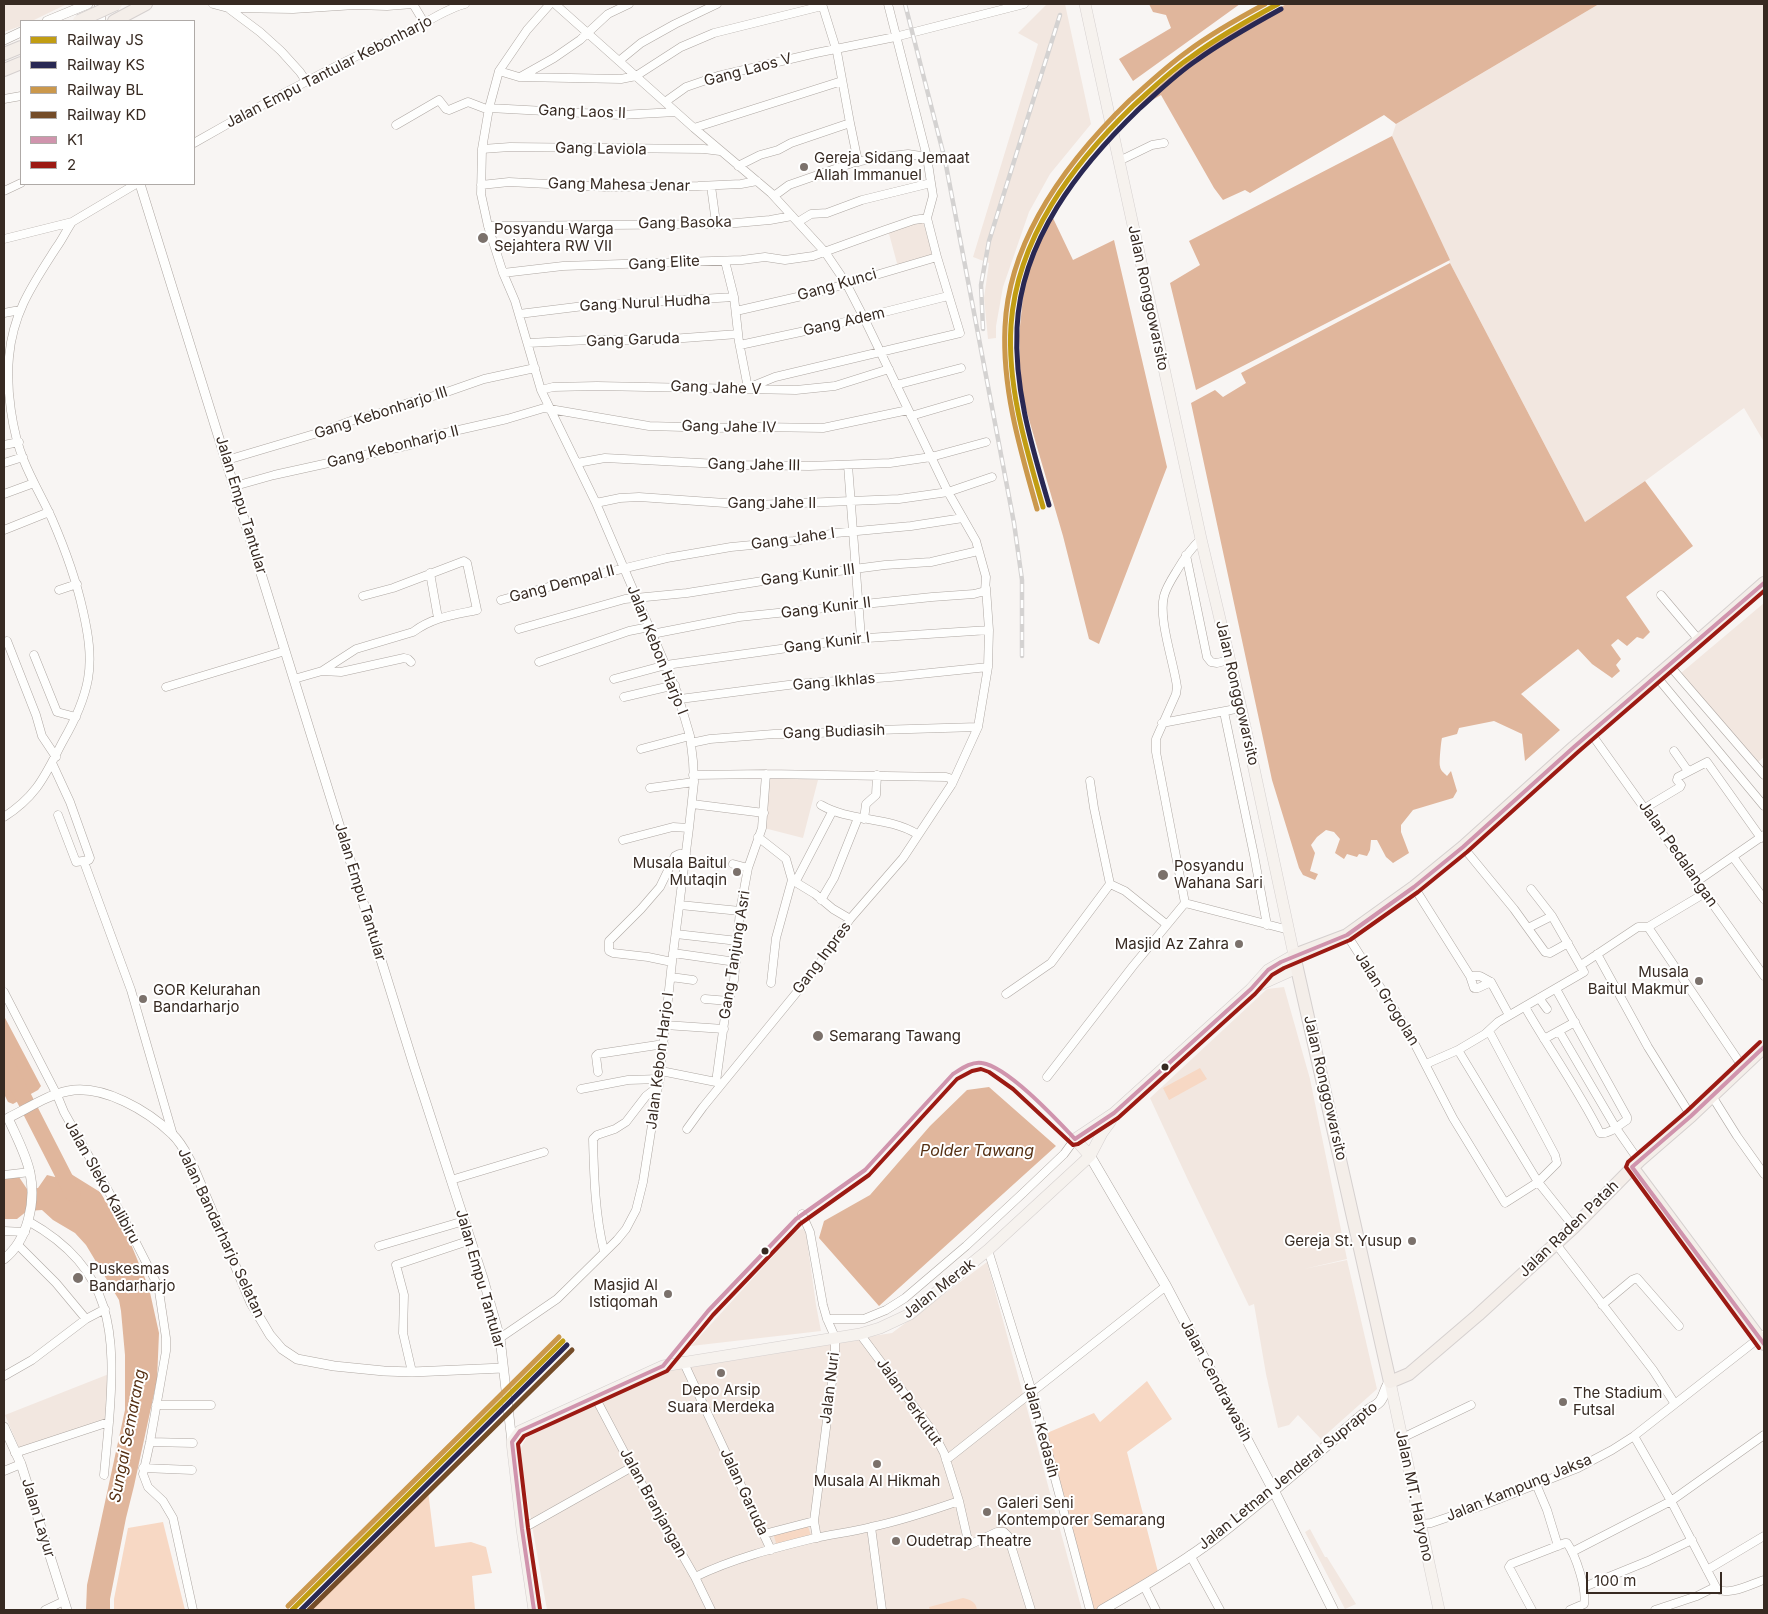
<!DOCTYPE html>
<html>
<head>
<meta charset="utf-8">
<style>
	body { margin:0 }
	#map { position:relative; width:1768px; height:1614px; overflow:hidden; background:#f8f5f3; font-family:Inter,sans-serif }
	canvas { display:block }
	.frame { position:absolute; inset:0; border:5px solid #372a22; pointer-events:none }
	.legend { position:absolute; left:20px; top:20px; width:175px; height:165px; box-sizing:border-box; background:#fff; border:1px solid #afaaa7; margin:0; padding:6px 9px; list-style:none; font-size:15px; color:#372a22 }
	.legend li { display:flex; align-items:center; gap:10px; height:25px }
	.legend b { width:25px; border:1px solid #afaaa7 }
	.scale { position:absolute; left:1586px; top:1572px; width:136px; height:22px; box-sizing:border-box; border:2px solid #372a22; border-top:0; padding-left:6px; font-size:15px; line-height:18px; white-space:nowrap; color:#372a22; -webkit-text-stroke:4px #fff; paint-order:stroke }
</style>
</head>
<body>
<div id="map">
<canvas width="1768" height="1614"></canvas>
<div class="frame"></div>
<ul class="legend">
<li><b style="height:6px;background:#c19d13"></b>Railway JS</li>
<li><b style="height:6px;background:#292853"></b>Railway KS</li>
<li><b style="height:6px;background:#cb984c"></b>Railway BL</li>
<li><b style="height:6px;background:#744c28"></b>Railway KD</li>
<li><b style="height:6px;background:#d094ad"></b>K1</li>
<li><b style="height:6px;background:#9c1a13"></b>2</li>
</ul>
<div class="scale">100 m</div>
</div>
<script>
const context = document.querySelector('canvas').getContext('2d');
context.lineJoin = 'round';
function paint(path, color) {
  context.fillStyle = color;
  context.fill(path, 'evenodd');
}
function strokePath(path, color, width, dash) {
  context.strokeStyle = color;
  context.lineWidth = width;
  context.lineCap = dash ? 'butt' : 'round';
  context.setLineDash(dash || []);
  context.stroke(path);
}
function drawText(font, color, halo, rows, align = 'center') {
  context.font = font + ' Inter,sans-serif';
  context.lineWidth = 4;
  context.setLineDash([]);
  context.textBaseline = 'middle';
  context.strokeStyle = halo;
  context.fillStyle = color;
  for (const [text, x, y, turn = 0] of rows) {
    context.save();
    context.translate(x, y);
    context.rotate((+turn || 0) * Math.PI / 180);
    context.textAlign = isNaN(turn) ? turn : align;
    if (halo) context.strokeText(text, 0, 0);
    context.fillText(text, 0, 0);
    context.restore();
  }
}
const built = new Path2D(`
	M4 4H67L32 21H21V26L4 32Z
	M1047 4H1065L1091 124 1050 174 1029 212 1003 287 996 326V338L988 339 984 298 989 263 973 257 1038 44 1018 33Z
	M1599 4H1764V442L1744 408 1645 481 1585 522 1450 263 1392 136 1396 124Z
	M923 221 933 257 898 267 888 230Z
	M1764 603V757L1757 763 1681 673Z
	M766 776 818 780 803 838 764 828Z
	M1284 987 1310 1079 1347 1259 1304 1269 1347 1260 1377 1389 1321 1439 1298 1415 1289 1425 1278 1428 1266 1374 1254 1304 1249 1306 1188 1180 1150 1098 1267 989Z
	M803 1229 806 1233 816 1305 821 1331 691 1346 796 1231Z
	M987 1262 1082 1610H547L519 1452 526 1438 614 1394 678 1367 892 1333Z
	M109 1374 107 1420 19 1448 5 1415Z
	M1310 1529 1325 1557H1327L1356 1604 1345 1609 1305 1532Z`);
const green = new Path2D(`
	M1200 1068 1207 1079 1169 1100 1163 1088Z
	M1147 1381 1172 1419 1127 1452 1158 1572C1143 1582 1108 1610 1091 1610L1047 1433 1094 1413 1100 1422Z
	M428 1491 435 1547 471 1542 486 1547 492 1573 472 1576 475 1610H312Z
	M163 1522 185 1610H114V1599L128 1528Z
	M807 1523 811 1536 777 1546 773 1533Z
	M963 1598C971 1600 976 1602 977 1610H930L929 1607Z`);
const water = new Path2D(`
	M1149 4H1240L1133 81 1119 59 1171 28 1166 15 1153 12Z
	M1287 4H1599L1396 124 1384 115 1250 193 1245 190 1223 200 1214 188 1161 95 1133 111C1164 80 1197 52 1235 30 1252 20 1270 12 1287 4Z
	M1392 136 1450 260 1196 390 1170 283 1200 265 1189 241Z
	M1052 216 1073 260 1114 240 1167 467 1099 644 1089 639 1063 536 1021 392 1019 336 1025 277 1037 241Z
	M1450 263 1585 522 1645 481 1693 546 1626 597 1650 632 1643 639 1637 637 1627 646 1618 639 1611 645 1621 659 1616 665 1620 671 1612 678 1592 664 1578 649 1521 694 1560 730 1525 761 1522 734 1494 721 1459 728 1457 734 1442 738C1441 741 1439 763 1440 766 1440 770 1444 773 1447 776L1451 771 1457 791 1453 798 1413 810 1401 825V832L1409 853 1393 863 1386 857 1377 840H1371L1370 850 1367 856 1359 854 1357 857 1347 854 1344 859 1335 853 1340 839 1334 832 1326 830 1317 837 1311 845 1315 853 1310 871 1318 874 1315 880 1303 875 1299 868 1272 780 1191 403 1215 390 1223 397 1246 383 1241 373Z
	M4 1016 41 1086 38 1090 29 1095 30 1099 22 1103 20 1100 13 1104 8 1102 4 1094Z
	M989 1087 1056 1146 879 1306 819 1238 824 1221 870 1195 930 1126 967 1090Z
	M71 1174 100 1192 128 1237 149 1288 159 1333 157 1380 134 1486 126 1518 110 1599V1610H86L87 1585 125 1410V1355L121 1311 119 1300 86 1245 75 1233 53 1220 42 1210 27 1211 17 1219H4V1179L19 1177 27 1189 38 1188 47 1175 55 1177Z`);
const river = new Path2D(`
	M4 1059 73 1194`);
const minor = new Path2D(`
	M213 4 228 8 260 32 281 51 300 72 306 81
	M413 4 425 24
	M555 4 694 128 771 193 825 252 846 283 864 318 948 492 976 541 986 577 985 591 974 594 932 597 739 617 652 634
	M228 8 293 9 355 5 387 6 413 4
	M619 61 641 43 675 24 717 4
	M499 71 519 77 621 79 636 76 681 47 714 33 822 6
	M522 76 554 58 580 40 608 14 629 4
	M4 99 21 96
	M665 102 686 87 718 76 816 53 895 37 1024 4
	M489 108 620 115 676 112
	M850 123 858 162
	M396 125 439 100 446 109 449 110 468 102 489 110
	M694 128 842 81
	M194 143C264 103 336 64 410 31 428 22 445 9 465 4
	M482 149 510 147 704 149 720 151
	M1119 161 1152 145 1164 143
	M738 166 760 155 778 150 791 143 850 123 837 52 822 4
	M481 185 509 182 607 187 698 186 741 184 757 181
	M711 186 716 223
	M4 191 21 183
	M774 196 789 185 855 162 883 157 908 154 927 157
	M798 222 811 214 827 213 862 200 931 183
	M488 226 725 224 770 220 792 216
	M4 239 72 222 136 184
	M503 273 563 266 742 260 765 257 785 260 813 256 885 230 914 220 927 218
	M734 297 739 342 748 388 775 377 960 333 937 257 927 218 933 196 927 157 888 4
	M736 311 815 293 937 257
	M4 313 20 310
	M519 314 584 306 734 297 725 261
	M528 343 589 340H657L738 334
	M740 345 833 325 948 296
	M896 385 961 368
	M541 390 553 387 597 386 796 390 835 386 889 369
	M911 416 969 399
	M4 445 19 442
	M227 460 321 432 359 418 375 415 408 403 444 393 484 379 535 368
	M4 463 23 457
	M577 463 605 458 738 465 809 466 890 463 931 457 986 442
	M848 465 861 638
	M235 486 274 475 410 445 441 434 507 419 544 408 649 426 717 428 758 427 823 428 908 410
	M4 494 34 483
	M596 503 620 498 639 497 754 505 899 499 948 492 992 477
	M4 530 49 512
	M1186 555 1207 657 1211 662 1217 663 1229 660
	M430 573 438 618
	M59 590 77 584
	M1661 595 1699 640
	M501 600 559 584 667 558 731 547 794 541 836 533 911 526 963 518
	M519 629 625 599 687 593 769 580 885 565 931 562 978 551
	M7 641 36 715 42 736 56 757
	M34 655 57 712 76 717
	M539 662 629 631 649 627
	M1669 665 1764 775
	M322 671 356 649 413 632C433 617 453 615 477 610L467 563 464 561 393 588 363 596
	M1656 676 1764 806
	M294 679 322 671 341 672 404 658 408 659 411 662
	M614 679 666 665 852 639 989 630
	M166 687 285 651
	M624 697 675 685
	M680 699 796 684 891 677 988 667
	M1224 712 1254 855 1267 925
	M1162 723 1241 708
	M1590 732 1764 976
	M691 743 710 739 774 734H809L843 731 978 727
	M641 749 690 736
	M1674 751 1688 771
	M52 763 70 802 90 858 89 860 76 862 58 815
	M693 775 766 774 946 777 952 779V784
	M650 788 694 782
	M692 804 764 813
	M821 805C850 822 888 816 917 834
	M1645 808 1680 787 1681 785 1677 780 1678 777 1707 762 1761 838
	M4 817C38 795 45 775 63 741 74 722 84 701 88 679 92 656 88 633 83 611 76 579 65 549 52 519 43 499 32 481 24 461 12 432 6 389 9 357 13 312 33 284 56 248 62 240 66 231 72 222
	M864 819 866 804 876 795 877 775
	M758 837 786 859 792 880
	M623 840 673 827 689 828
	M1463 847 1514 909 1545 952 1550 953 1568 943
	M1733 857 1764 899
	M84 862 131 990 173 1135
	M733 864 748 868
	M796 881 832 812
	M1696 882 1764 835
	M1110 884 1125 891 1166 924
	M1414 887 1470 976 1474 988H1478L1491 982
	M821 900 834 878 858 818
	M1185 903 1289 930
	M680 905 740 911
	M1648 927 1742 1066
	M1528 928 1552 916
	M676 934 738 941
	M1347 935 1408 1031 1453 1118 1505 1203 1538 1182 1557 1163 1555 1155 1489 1031
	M673 953 736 962
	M1597 954 1648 1047 1691 1116
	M672 962 648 957 613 953 609 951V941L641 909 660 887 675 856 679 854H686
	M1581 965 1638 927H1648L1705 893
	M1470 976H1480L1491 982
	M671 977 693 980
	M1491 982 1509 1015
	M771 983 776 938 792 880 815 894 833 909 850 919
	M4 992 57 1095 64 1112 124 1219 155 1280 159 1291 166 1338V1351L150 1442 143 1474 148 1487 163 1501 173 1518 193 1610
	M1006 994 1051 963 1110 884 1094 808 1090 781
	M1539 998 1547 1009
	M705 999 729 1001
	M1525 1007C1549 1049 1578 1089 1600 1133 1609 1135 1619 1125 1627 1120V1117L1556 989
	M665 1025 724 1029
	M1559 1031 1616 1128 1639 1161
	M1544 1039 1575 1022
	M1458 1050 1538 1182 1574 1227
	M1426 1064 1458 1050 1485 1034 1498 1022 1584 972 1552 916 1531 889
	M661 1071 716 1082 725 1016 734 980 740 911 748 868 762 828 766 774
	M598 1072 596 1056 598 1054 664 1044
	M1047 1077 1133 966 1185 903 1156 752V739L1176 694 1177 687C1174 663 1158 619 1164 596 1166 588 1171 580 1176 572 1183 560 1190 549 1201 539
	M581 1089 628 1080 660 1079
	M1712 1096 1737 1136 1764 1174
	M687 1129 703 1107 815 970 850 919 903 858 952 784 978 727 988 667 989 630 986 588
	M4 1175 30 1172
	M451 1180 544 1152
	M802 1214 810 1232 823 1305 827 1319 835 1337V1358L814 1521 817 1538
	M4 1231 25 1232
	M1556 1244 1653 1370 1675 1404
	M18 1245 56 1283 86 1319
	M379 1246 464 1221
	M988 1250 1032 1392 1090 1610
	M604 1251C595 1215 594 1176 593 1139L597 1135 615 1129 626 1122 646 1096 659 1086
	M1602 1305 1632 1280 1637 1278 1679 1326
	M827 1319H864L886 1310 905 1298 966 1246 1023 1193 1064 1154 1075 1139
	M500 1338 557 1299 617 1240 626 1229 636 1210 643 1182 660 1074 672 962 689 828 694 782 693 761 690 736 677 692 596 503 541 390 515 301 503 273 488 226 481 194 482 149 489 108 499 71 527 30 550 4
	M683 1361 771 1550
	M412 1372 403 1333 404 1295 396 1265 471 1240
	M4 1376 32 1360 86 1319 105 1309
	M595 1397 632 1467 695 1577 711 1610
	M156 1405H211
	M1634 1436 1671 1501 1717 1589C1730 1596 1751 1584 1764 1580
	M1402 1438 1471 1405
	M150 1442 193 1443
	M15 1453 109 1422C116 1333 114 1269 28 1221
	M946 1460 1166 1286
	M143 1468 192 1470
	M4 1471 21 1464
	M104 1475 109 1422
	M1536 1484 1547 1510 1558 1546
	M959 1501 969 1545 997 1532H1004L1008 1536 1031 1610
	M1420 1524 1431 1523 1481 1506 1578 1468 1612 1450 1634 1436 1763 1335
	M871 1527 882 1610
	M522 1529 632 1467
	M764 1534 814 1521
	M1572 1552 1671 1501 1764 1435
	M1190 1555 1220 1610
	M1707 1570 1764 1536
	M695 1577C732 1559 774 1548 815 1538 833 1534 852 1532 871 1527 901 1521 930 1511 959 1501L944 1453 933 1432 860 1334
	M1144 1586 1156 1610
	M1584 1587 1648 1561 1692 1540
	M45 1610 64 1601
	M1532 1610 1509 1567 1511 1564 1565 1543H1567C1576 1556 1587 1589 1584 1604L1570 1610
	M1655 1610 1697 1596 1715 1587`);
const tertiary = new Path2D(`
	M99 4 101 21
	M47 21 88 4
	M4 40 21 32
	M140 184 414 1066 483 1278 500 1338 512 1442
	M4 1259C28 1240 36 1202 30 1173 26 1154 16 1136 8 1118 27 1109 47 1095 68 1091 103 1084 148 1111 172 1134 182 1143 187 1155 193 1166L251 1303 270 1335 282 1349 297 1359 334 1366 384 1371 412 1372 503 1368
	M4 1427 21 1464 67 1610`);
const secondary = new Path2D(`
	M1090 1156 1166 1286 1274 1491 1333 1610
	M1102 1610C1137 1590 1173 1569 1206 1545 1262 1503 1314 1456 1368 1410 1372 1407 1378 1405 1381 1400 1385 1394 1385 1387 1390 1382`);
const primary = new Path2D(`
	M1085 4 1201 539 1241 708 1294 955 1268 970 1251 989 1114 1113 1075 1139 1090 1156
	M1257 986 1297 968
	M1390 1382 1439 1610
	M534 1610 522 1529 512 1442 520 1431 663 1366 860 1334 880 1328 910 1314 988 1250 1090 1156 1102 1133 1110 1122 1113 1115`);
const trunk = new Path2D(`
	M114 21 146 4
	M4 54 21 47
	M4 70 21 63
	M1764 583 1699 640 1574 747 1463 847 1414 887 1347 935 1294 955 1390 1382 1409 1374 1478 1315 1574 1227 1639 1161 1691 1116 1764 1047
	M1632 1167 1764 1344`);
const rail = new Path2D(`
	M905 4 945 160 1014 523 1022 580V656
	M983 329 981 285 989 241 1060 15`);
const trunkBridge = new Path2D(`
	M79 21 116 4`);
const bus1 = new Path2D(`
	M1764 1047 1691 1116 1632 1167 1764 1344
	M534 1610 522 1529 512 1442 520 1431 663 1366 708 1311 796 1219 865 1170 953 1074C961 1069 972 1061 982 1063 1008 1067 1056 1119 1075 1139L1114 1113 1251 989 1268 970 1281 962 1347 935 1414 887 1463 847 1574 747 1764 583`);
const bus2 = new Path2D(`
	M1759 1348 1626 1167 1628 1162 1687 1111 1760 1042
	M540 1609 528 1528 518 1444 524 1436 667 1371 713 1315 800 1224 869 1175 957 1079 972 1071 981 1069 989 1072 1013 1089 1073 1145 1078 1144 1118 1118 1255 994 1272 975 1284 968 1350 940 1418 892 1467 852 1578 752 1764 591`);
const rail1 = new Path2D(`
	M1043 507C1026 448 1007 387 1011 325 1017 238 1072 165 1133 106 1152 89 1170 71 1191 57 1218 37 1248 20 1278 4
	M292 1610 563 1341`);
const rail2 = new Path2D(`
	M1049 505C1032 447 1014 389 1017 328 1021 240 1079 167 1139 109 1158 92 1176 74 1197 60 1223 41 1252 25 1281 9
	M301 1610 567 1345`);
const rail3 = new Path2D(`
	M1037 509C1020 449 1002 389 1005 327 1009 237 1068 160 1130 100 1149 83 1167 66 1188 51 1212 33 1239 18 1265 4
	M288 1606 559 1337`);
const rail4 = new Path2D(`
	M309 1610 572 1350`);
const markers = [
	[804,167,5,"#7b716b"],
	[483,238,6,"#7b716b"],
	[737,872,5,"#7b716b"],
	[1163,875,6,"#7b716b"],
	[1239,944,5,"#7b716b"],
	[1699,981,5,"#7b716b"],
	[143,999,5,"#7b716b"],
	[818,1036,6,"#7b716b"],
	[1165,1067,4.5,"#372a22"],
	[1412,1241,5,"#7b716b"],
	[765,1251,4.5,"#372a22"],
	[78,1278,6,"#7b716b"],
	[668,1294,5,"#7b716b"],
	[721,1373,5,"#7b716b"],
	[1563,1402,5,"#7b716b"],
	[877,1464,5,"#7b716b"],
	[987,1512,5,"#7b716b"],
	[896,1541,5,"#7b716b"]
];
const streetNames = [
	["Gang Laos V",748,70,-15],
	["Jalan Empu Tantular Kebonharjo",329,72,-27],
	["Gang Laos II",582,112,2],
	["Gang Laviola",601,149,1],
	["Gang Mahesa Jenar",619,185,1],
	["Gang Basoka",685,223,-1],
	["Gang Elite",664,263,-3],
	["Gang Kunci",837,285,-16],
	["Jalan Ronggowarsito",1148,298,78],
	["Gang Nurul Hudha",645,303,-3],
	["Gang Adem",844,322,-13],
	["Gang Garuda",633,340,-2],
	["Gang Jahe V",716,388,2],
	["Gang Kebonharjo III",381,413,-18],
	["Gang Jahe IV",729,427,1],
	["Gang Kebonharjo II",393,447,-14],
	["Gang Jahe III",754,465,1],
	["Gang Jahe II",772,503],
	["Jalan Empu Tantular",241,505,73],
	["Gang Jahe I",793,539,-8],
	["Gang Kunir III",808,575,-7],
	["Gang Dempal II",562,584,-15],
	["Gang Kunir II",826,608,-7],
	["Gang Kunir I",827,643,-7],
	["Jalan Kebon Harjo I",657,650,68],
	["Gang Ikhlas",834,682,-5],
	["Jalan Ronggowarsito",1237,693,77],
	["Gang Budiasih",834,732,-2],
	["Jalan Pedalangan",1678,854,55],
	["Jalan Empu Tantular",360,892,73],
	["Gang Tanjung Asri",735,955,-81],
	["Gang Inpres",822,958,-53],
	["Jalan Grogolan",1387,999,58],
	["Jalan Kebon Harjo I",660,1061,-83],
	["Jalan Ronggowarsito",1325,1088,77],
	["Jalan Sleko Kalibiru",102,1182,61],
	["Jalan Raden Patah",1569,1229,-44],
	["Jalan Bandarharjo Selatan",221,1233,65],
	["Jalan Empu Tantular",480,1279,74],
	["Jalan Merak",939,1289,-38],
	["Jalan Cendrawasih",1216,1381,62],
	["Jalan Nuri",830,1388,-83],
	["Jalan Perkutut",909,1402,55],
	["Jalan Kedasih",1041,1430,75],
	["Jalan Letnan Jenderal Suprapto",1288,1476,-39],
	["Jalan Kampung Jaksa",1519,1488,-22],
	["Jalan Garuda",744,1492,65],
	["Jalan MT. Haryono",1414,1496,78],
	["Jalan Branjangan",653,1503,61],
	["Jalan Layur",38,1518,73]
];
const poiNames = [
	["Gereja Sidang Jemaat",814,158],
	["Allah Immanuel",814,175],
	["Posyandu Warga",494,229],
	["Sejahtera RW VII",494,246],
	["Musala Baitul",727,863,"right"],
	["Mutaqin",727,880,"right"],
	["Posyandu",1174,866],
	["Wahana Sari",1174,883],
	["Masjid Az Zahra",1229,944,"right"],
	["Musala",1689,972,"right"],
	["Baitul Makmur",1689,989,"right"],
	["GOR Kelurahan",153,990],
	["Bandarharjo",153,1007],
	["Semarang Tawang",829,1036],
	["Gereja St. Yusup",1402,1241,"right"],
	["Puskesmas",89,1269],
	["Bandarharjo",89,1286],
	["Masjid Al",658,1285,"right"],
	["Istiqomah",658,1302,"right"],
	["Depo Arsip",721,1390,"center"],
	["Suara Merdeka",721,1407,"center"],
	["The Stadium",1573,1393],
	["Futsal",1573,1410],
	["Musala Al Hikmah",877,1481,"center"],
	["Galeri Seni",997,1503],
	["Kontemporer Semarang",997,1520],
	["Oudetrap Theatre",906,1541]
];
const waterNames = [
	["Polder Tawang",977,1151],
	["Sungai Semarang",128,1436,-79]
];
paint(built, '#f2e7e0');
paint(green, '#f7d8c4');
paint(water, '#e0b69c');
strokePath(river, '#e0b69c', 16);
strokePath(minor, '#aea7a2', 9);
strokePath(tertiary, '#aea7a2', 10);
strokePath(secondary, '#aea7a2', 11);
strokePath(primary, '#d5d0cf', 12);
strokePath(trunk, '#d5d0cf', 14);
strokePath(minor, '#fefefd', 8);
strokePath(tertiary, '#fefefd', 9);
strokePath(secondary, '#fefefd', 10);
strokePath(primary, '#f6f2ee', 11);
strokePath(trunk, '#f4eee9', 12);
strokePath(rail, '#d4d2d1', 4.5);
strokePath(rail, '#fff', 2.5, [8]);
strokePath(trunkBridge, '#d5d0cf', 14, []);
strokePath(trunkBridge, '#f4eee9', 12);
strokePath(bus1, '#d094ad', 4);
strokePath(bus2, '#9c1a13', 4);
strokePath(rail1, '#c19d13', 5);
strokePath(rail2, '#292853', 5);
strokePath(rail3, '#cb984c', 5);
strokePath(rail4, '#744c28', 5);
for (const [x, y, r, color] of markers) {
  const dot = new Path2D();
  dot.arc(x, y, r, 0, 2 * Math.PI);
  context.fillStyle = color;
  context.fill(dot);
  strokePath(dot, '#fff', 2);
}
drawText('15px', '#372a22', '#fff', streetNames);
drawText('15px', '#372a22', '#fff', poiNames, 'left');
drawText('italic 16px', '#552f12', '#fff', waterNames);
</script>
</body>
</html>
